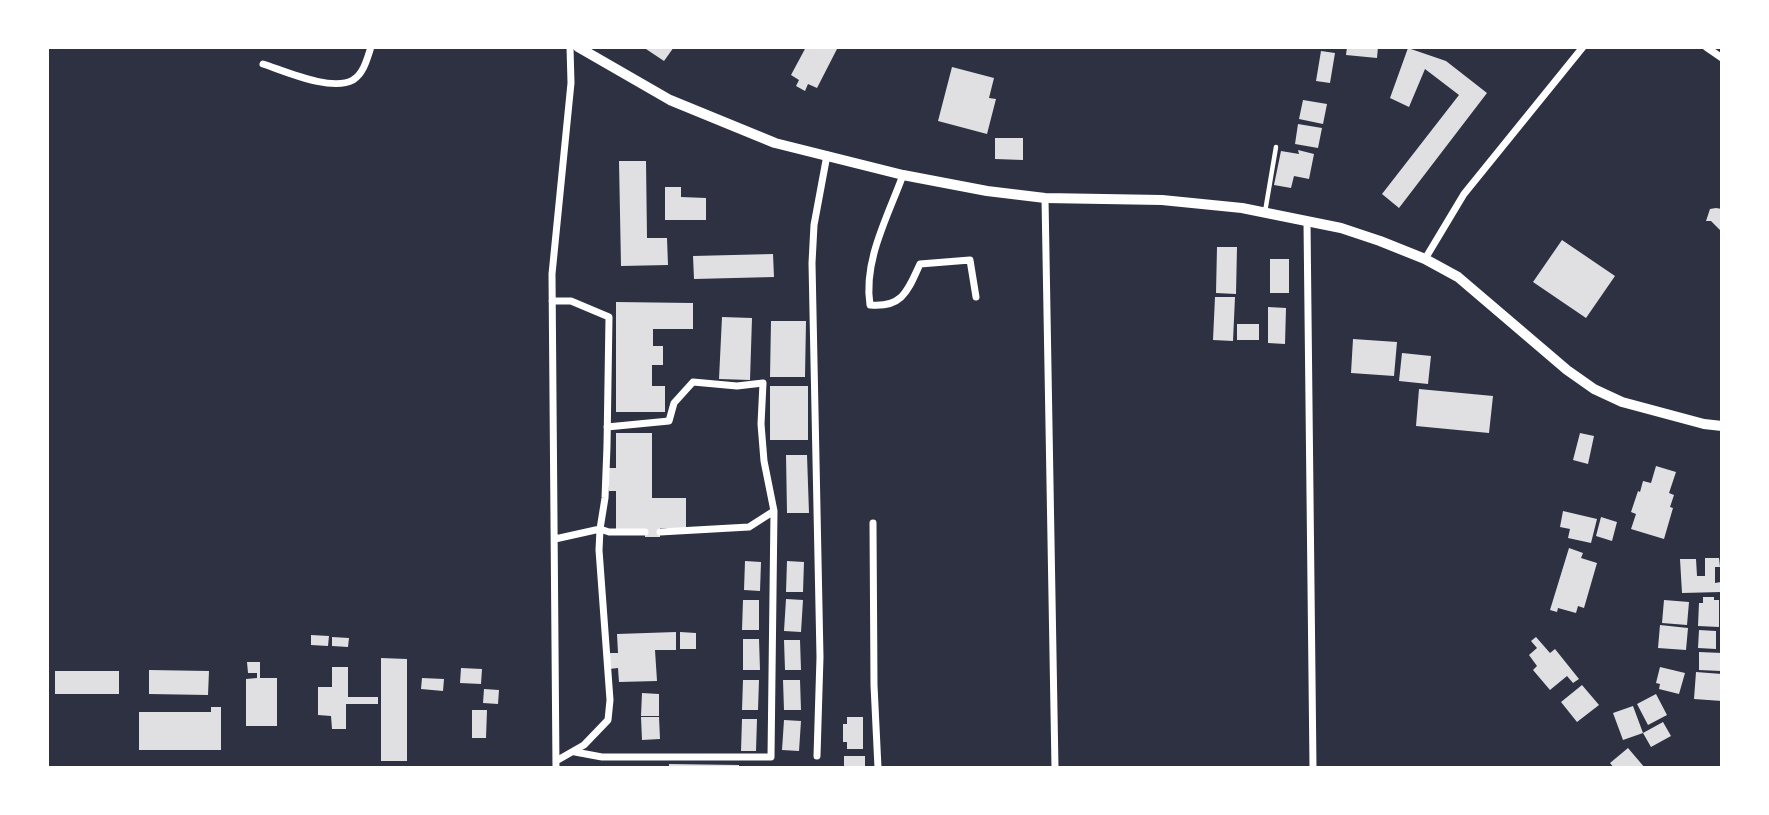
<!DOCTYPE html>
<html>
<head>
<meta charset="utf-8">
<style>
	body { margin:0 }
	#map { position:relative; width:1769px; height:815px; overflow:hidden; background:#2d3142; font-family:Georgia,serif }
	canvas { display:block }
	.frame { position:absolute; inset:0; border:49px solid #fff; pointer-events:none }
</style>
</head>
<body>
<div id="map">
<canvas width="1769" height="815"></canvas>
<div class="frame"></div>
</div>
<script>
const context = document.querySelector('canvas').getContext('2d');
context.lineJoin = 'round';
function paint(path, color) {
  context.fillStyle = color;
  context.fill(path, 'evenodd');
}
function strokePath(path, color, width, dash) {
  context.strokeStyle = color;
  context.lineWidth = width;
  context.lineCap = dash ? 'butt' : 'round';
  context.setLineDash(dash || []);
  context.stroke(path);
}
const building = new Path2D(`
	M643 47H674L664 61Z
	M806 47 837 49 817 88 808 84 805 91 796 86 799 80 791 75Z
	M1347 47H1378L1377 58 1346 55Z
	M1408 48 1446 61 1487 93 1399 208 1382 194 1459 95 1425 69 1409 107 1390 98Z
	M1321 51 1335 53 1330 83 1316 81Z
	M952 67 994 78 989 98 996 99 987 134 938 121Z
	M1303 100 1327 104 1323 124 1299 119Z
	M1298 124 1322 128 1318 148 1295 144Z
	M995 138H1023V160L995 159Z
	M1298 150 1314 154 1309 179 1294 176 1291 188 1274 185 1281 151 1299 154Z
	M619 161H646L647 238H667L668 265 621 266Z
	M665 187H681V197L706 198V220H665Z
	M1716 208 1722 209V232L1711 221H1706L1710 209Z
	M1562 240 1615 276 1586 318 1533 282Z
	M1217 247H1237L1236 294 1216 293Z
	M773 254 774 277 694 279 693 256Z
	M1270 259H1289V293H1270Z
	M1215 297H1235L1233 341 1213 340Z
	M616 302 693 303V329H653V346H663V365H652V386H665V412H616Z
	M1268 307 1286 308 1285 344 1268 343Z
	M722 317 752 318 750 380 719 379Z
	M771 321H806L805 377H770Z
	M1237 324H1259V340H1237Z
	M1353 339 1397 342 1394 376 1351 373Z
	M1402 353 1431 356 1428 384 1399 381Z
	M770 386H808V440H770Z
	M1419 389 1493 396 1489 433 1416 426Z
	M616 433H652V498H686V528H660V537H645V529H616V491H609V468H616Z
	M1580 433 1594 436 1588 464 1573 460Z
	M786 455H807L809 513H787Z
	M1656 466 1676 472 1669 493 1674 495 1670 507 1673 508 1664 539 1631 529 1636 514 1631 512 1638 491 1640 492 1643 481 1651 483Z
	M1563 511 1597 519 1591 543 1568 538 1570 529 1560 527Z
	M1601 517 1617 522 1612 541 1596 536Z
	M1569 548 1583 553 1581 558 1597 563 1584 608 1578 606 1576 613 1558 608 1557 612 1550 610Z
	M1705 558H1719L1720 567H1715V583L1721 582V592L1682 593 1680 559H1696L1697 576H1705Z
	M745 561 761 562 760 591 744 590Z
	M787 561 804 562 803 592H786Z
	M1703 597H1714V600H1719V627L1698 626 1699 603H1703Z
	M786 599 803 600 801 632 784 631Z
	M743 600H759V630H742Z
	M1664 600 1689 602 1687 625 1662 623Z
	M1660 625 1688 628 1686 650 1658 648Z
	M1699 630 1716 631V649L1698 648Z
	M676 632V650H655L657 681 619 682 618 668 609 669V653H618L617 634Z
	M680 632 696 633V649H680Z
	M311 635 329 636 328 646 311 645Z
	M332 637 349 638 348 647 332 646Z
	M1536 637 1550 653 1555 649 1579 679 1573 683 1567 676 1550 690 1533 670 1537 666 1529 655 1537 648 1531 641Z
	M743 639H759L760 670H743Z
	M784 640H800L801 670H785Z
	M1699 652 1722 653 1721 671 1699 670Z
	M381 658 407 659V761H381Z
	M247 662H260V678H277V726H246V679L257 678V673H248Z
	M332 667H348V697H378V704H346V729H332L331 716 318 715V687H332Z
	M1660 667 1685 673 1679 694 1659 689 1660 684 1656 683Z
	M461 668 482 669 481 684 460 683Z
	M149 670 209 671 208 695 149 694Z
	M55 671H119V694H55Z
	M1696 672 1722 674V701L1694 699Z
	M422 678 444 679 443 691 421 689Z
	M743 680H759L758 710H742Z
	M783 680H800L801 710H784Z
	M1582 685 1599 705 1577 722 1561 702Z
	M484 689 499 690 498 704 483 703Z
	M642 693 659 694V716H641Z
	M1656 694 1667 715 1648 725 1637 704Z
	M1633 706 1643 733 1623 740 1613 713Z
	M211 707H221V750H139V712H211Z
	M472 710H487L486 738H472Z
	M641 717H659L660 739 642 740Z
	M847 717H863V749H847V742H843V724H847Z
	M742 719H757L756 751H741Z
	M784 720 801 721 799 751 782 750Z
	M1663 722 1671 736 1651 747 1643 733Z
	M1628 748 1645 768H1614L1610 763Z
	M844 756H865V768H844Z
	M669 764 739 765V768H669Z`);
const service = new Path2D(`
	M1265 212 1276 147`);
const minor = new Path2D(`
	M1706 47 1722 58
	M263 64C285 71 331 92 353 80 364 73 367 59 371 47
	M903 175C888 216 863 261 870 305 903 308 908 290 920 264L970 260 976 297
	M1045 198 1055 768
	M1307 222 1313 768
	M1425 259 1464 194 1583 47
	M552 301H571L609 317 607 446 605 498 600 529 609 532H645
	M607 427 669 421 674 403 693 382 737 386 763 383 761 424 764 461 774 511
	M873 523 874 685 878 768
	M555 539 600 529 599 550 610 700 608 720 584 745 556 761
	M575 752 602 757H771L774 511 749 527 660 532
	M817 756 820 657 812 263 814 225 827 155
	M556 768 552 274 571 83 570 47`);
const tertiary = new Path2D(`
	M578 47 670 100 775 143 903 175 987 191 1045 198 1162 200 1242 208 1341 228 1380 241 1425 259 1458 277 1567 370 1594 389 1622 402 1704 424 1722 426`);
paint(building, '#e0e0e3');
strokePath(service, '#fff', 4.5);
strokePath(minor, '#fff', 7);
strokePath(tertiary, '#fff', 10);
</script>
</body>
</html>
